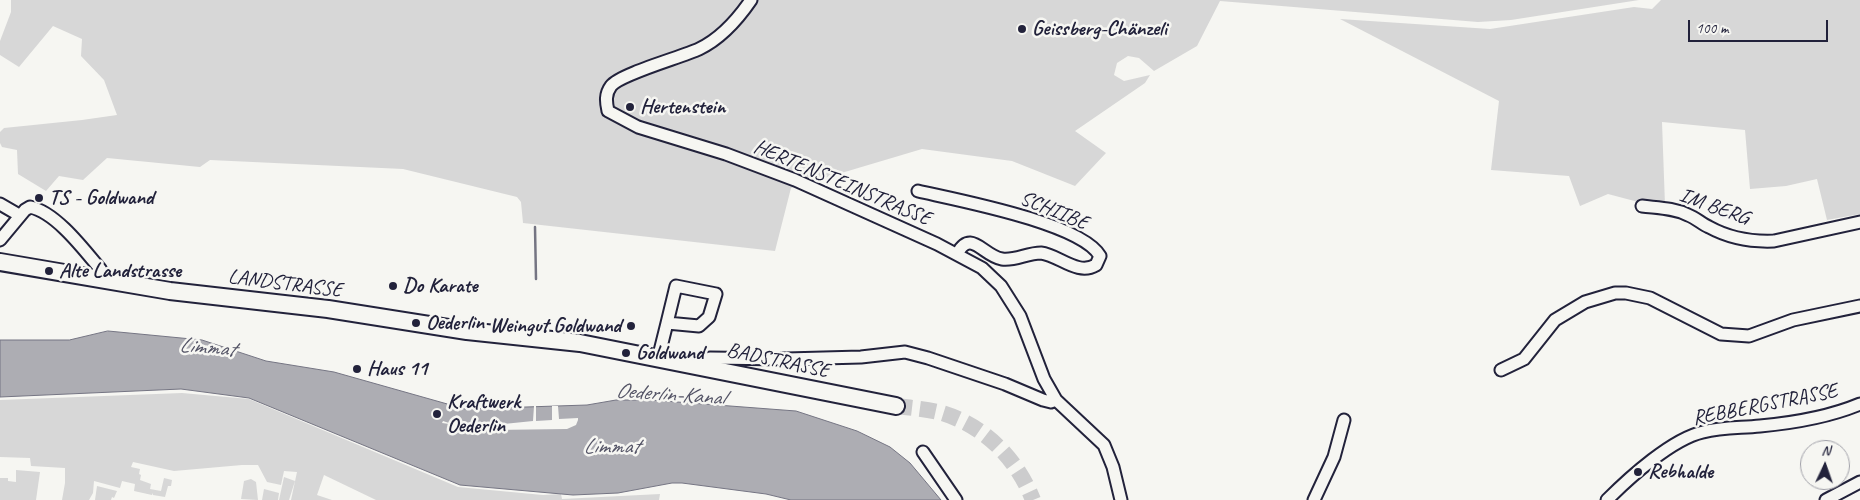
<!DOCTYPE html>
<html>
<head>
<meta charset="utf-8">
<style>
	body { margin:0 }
	#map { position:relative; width:1860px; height:500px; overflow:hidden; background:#f6f6f2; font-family:Caveat,sans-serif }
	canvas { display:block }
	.north { position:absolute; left:1800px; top:440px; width:50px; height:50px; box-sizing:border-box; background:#f6f6f2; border:1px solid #a1a1a9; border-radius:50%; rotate:3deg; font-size:14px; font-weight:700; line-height:20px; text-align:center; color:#22223b }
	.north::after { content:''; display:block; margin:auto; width:18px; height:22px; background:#22223b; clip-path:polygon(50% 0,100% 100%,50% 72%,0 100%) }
	.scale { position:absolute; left:1688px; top:20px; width:140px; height:22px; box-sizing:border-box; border:2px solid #22223b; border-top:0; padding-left:6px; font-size:15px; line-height:18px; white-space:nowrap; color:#22223b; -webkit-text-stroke:4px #f6f6f2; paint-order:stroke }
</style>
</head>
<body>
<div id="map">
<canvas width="1860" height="500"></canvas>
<div class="north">N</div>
<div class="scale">100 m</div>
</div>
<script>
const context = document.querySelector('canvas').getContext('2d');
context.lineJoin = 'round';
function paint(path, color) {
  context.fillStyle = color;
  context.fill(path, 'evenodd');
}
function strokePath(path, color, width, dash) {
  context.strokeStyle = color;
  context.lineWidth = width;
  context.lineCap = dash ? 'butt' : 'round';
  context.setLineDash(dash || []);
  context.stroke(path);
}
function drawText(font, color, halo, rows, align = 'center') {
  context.font = font + ' Caveat,sans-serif';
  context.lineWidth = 5;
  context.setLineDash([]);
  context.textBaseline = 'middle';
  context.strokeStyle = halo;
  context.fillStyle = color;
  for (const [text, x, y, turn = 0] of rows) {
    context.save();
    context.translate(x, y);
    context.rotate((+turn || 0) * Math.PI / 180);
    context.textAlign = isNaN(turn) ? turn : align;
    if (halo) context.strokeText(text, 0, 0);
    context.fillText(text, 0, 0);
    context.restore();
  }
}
const green = new Path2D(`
	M11 0H1639L1511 20 1478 22 1220 1 1197 46 1154 71 1139 58 1128 56 1117 63 1114 75 1124 81 1150 75 1145 83 1075 131 1106 153 1075 186 1012 161 922 149 791 188 775 251 523 223 521 202 517 197 403 169 210 160 200 167 107 158 83 180 59 176 46 191 18 174 17 150 2 147 0 143V132L4 128 82 120 117 115 104 80 81 56 82 39 53 26 19 67 0 55V41L11 12Z
	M1661 0H1860V214L1827 220 1817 179 1786 186 1750 189 1745 130 1662 122 1665 205 1642 203 1608 194 1580 206 1569 176 1491 170 1499 101 1340 19 1490 29 1634 7 1652 9Z
	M182 393 249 399 458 487 543 495 561 494 562 499 660 494 659 500H376L324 475 317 495 332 500H291L297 472 284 471 281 485 267 482 258 465H242L174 471 133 462 131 467 140 469 139 474 141 475 140 480 151 484 150 489 161 491 164 478 172 480 171 486H168L165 497 153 495V493L152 495 134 491 135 484 122 481 120 488 94 481 93 493 89 500H62L65 483V468L31 466 30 458 0 457V400Z
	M16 470 40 472 36 500H0V478H8V481L16 482Z
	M284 477 295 481 289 500H279Z
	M251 479 256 482 258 500 241 499 244 481Z
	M97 486 117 491 114 498 112 497 111 500H95Z
	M264 489 279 493 278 500H262Z`);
const water = new Path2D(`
	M108 331 202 340 266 361 334 372 465 409 587 405 616 400H651L796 411 857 431 890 447 910 463 941 500H791L766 494 682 483H672L618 493 573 495 460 485 249 398 181 389 0 397V340H69Z`);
const pier = new Path2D(`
	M534 406H536V421L552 420V406H558L559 419 578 418V420L576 425 567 429 493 430 442 423 443 421 452 424 484 426 533 421Z`);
const stream = new Path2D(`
	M535 227 536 279`);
const secondaryTunnel = new Path2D(`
	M896 406C912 408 927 409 942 413 985 426 1017 459 1033 500`);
const street = new Path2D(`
	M751 0C738 19 720 39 699 49 682 57 620 74 611 86 605 94 606 102 608 111L638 127 726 154 795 180 937 244 982 268 1001 286 1020 316 1044 379 1056 400 1104 445 1113 467 1121 500
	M918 191C957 200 1081 223 1100 256L1096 265C1077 276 1059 255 1041 253 1027 253 1015 261 1002 259 983 256 971 228 957 254
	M0 204 19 215
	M1642 206C1658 208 1674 208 1688 215 1696 218 1702 224 1709 227 1729 238 1751 242 1774 241L1860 222
	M0 240 25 210 30 207C56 212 85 251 101 270L100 279
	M658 359 667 323 699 326 709 317 716 294 676 286 667 323
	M697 366 710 358 786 359 861 357 905 352 928 358 1005 384 1043 400 1051 402 1056 400
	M1501 370 1524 359 1555 320 1585 302 1615 293H1626L1650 298 1721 334 1749 336 1793 320 1860 306
	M923 452 956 500
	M1314 500 1334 457 1344 420
	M1607 500C1630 477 1672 439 1703 432 1722 427 1741 428 1760 426 1793 423 1829 417 1860 404
	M1826 500 1860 482`);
const secondary = new Path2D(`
	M0 262 170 291 328 309 467 331 580 343 896 406`);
const markers = [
	[1022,29,5,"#22223b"],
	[630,107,5,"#22223b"],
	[39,198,5,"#22223b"],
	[49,271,5,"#22223b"],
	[393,286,5,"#22223b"],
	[416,323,5,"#22223b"],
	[631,326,5,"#22223b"],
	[626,353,5,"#22223b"],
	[357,369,5,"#22223b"],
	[437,414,5,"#22223b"],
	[1638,472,5,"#22223b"]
];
const poiNames = [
	["Geissberg-Chänzeli",1032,29],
	["Hertenstein",640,107],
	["TS - Goldwand",49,198],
	["Alte Landstrasse",59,271],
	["Do Karate",403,286],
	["Oederlin",426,323],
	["Weingut Goldwand",621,326,"right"],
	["Goldwand",636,353],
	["Haus 11",367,369],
	["Kraftwerk",447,402],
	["Oederlin",447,426],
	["Rebhalde",1648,472]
];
const streetNames = [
	["HERTENSTEINSTRASSE",842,183,23],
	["IM BERG",1714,207,20],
	["SCHIIBE",1054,211,22],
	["LANDSTRASSE",285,284,7],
	["BADSTRASSE",778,361,12],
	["REBBERGSTRASSE",1765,405,-11]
];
const waterNames = [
	["Limmat",207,348,5],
	["Oederlin-Kanal",670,395,4],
	["Limmat",611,447]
];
paint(green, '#d7d7d7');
paint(water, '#adadb3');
strokePath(water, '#757583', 1);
paint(pier, '#f6f6f2');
strokePath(stream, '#757583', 2.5);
strokePath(secondaryTunnel, '#cccccd', 16, [16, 8]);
strokePath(street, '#22223b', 15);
strokePath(secondary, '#22223b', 20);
strokePath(street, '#f6f6f2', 11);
strokePath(secondary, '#f6f6f2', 16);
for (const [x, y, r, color] of markers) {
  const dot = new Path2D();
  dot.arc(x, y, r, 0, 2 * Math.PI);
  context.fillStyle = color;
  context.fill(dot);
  strokePath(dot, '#f6f6f2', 2);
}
drawText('bold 21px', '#22223b', '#f6f6f2', poiNames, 'left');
drawText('21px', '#22223b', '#f6f6f2', streetNames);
drawText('italic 22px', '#535365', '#f6f6f2', waterNames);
</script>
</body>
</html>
